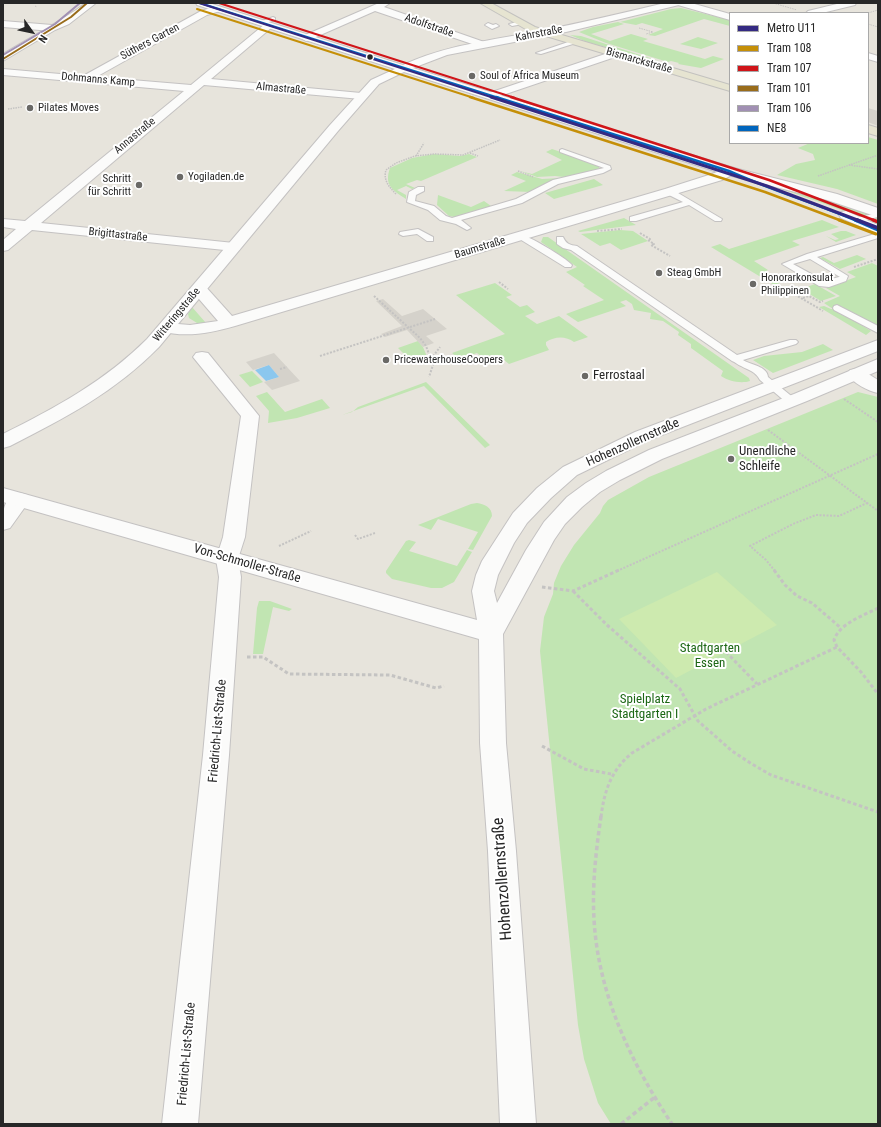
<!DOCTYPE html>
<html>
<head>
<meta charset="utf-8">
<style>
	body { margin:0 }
	#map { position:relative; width:881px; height:1127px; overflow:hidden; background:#e7e4dc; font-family:"Roboto Condensed",sans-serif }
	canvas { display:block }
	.frame { position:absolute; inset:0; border:4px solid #272727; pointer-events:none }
	.legend { position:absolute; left:729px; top:12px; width:140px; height:132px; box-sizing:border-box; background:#fff; border:1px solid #a9a9a9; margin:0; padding:5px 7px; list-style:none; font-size:12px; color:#272727 }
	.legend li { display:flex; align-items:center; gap:8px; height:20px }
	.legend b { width:20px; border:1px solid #a9a9a9 }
	.north { position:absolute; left:12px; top:12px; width:40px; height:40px; -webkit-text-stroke:3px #fff; paint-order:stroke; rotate:123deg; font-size:11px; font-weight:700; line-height:16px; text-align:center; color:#272727 }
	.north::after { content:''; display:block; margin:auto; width:14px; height:18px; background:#272727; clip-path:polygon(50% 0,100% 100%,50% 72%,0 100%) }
</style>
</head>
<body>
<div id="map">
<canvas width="881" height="1127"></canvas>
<div class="frame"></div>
<ul class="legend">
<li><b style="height:5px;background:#342a82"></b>Metro U11</li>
<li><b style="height:5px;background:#c58f08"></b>Tram 108</li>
<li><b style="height:5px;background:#d01519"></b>Tram 107</li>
<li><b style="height:5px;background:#996c1b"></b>Tram 101</li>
<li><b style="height:5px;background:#a190b3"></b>Tram 106</li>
<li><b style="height:5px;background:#0065bd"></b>NE8</li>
</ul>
<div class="north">N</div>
</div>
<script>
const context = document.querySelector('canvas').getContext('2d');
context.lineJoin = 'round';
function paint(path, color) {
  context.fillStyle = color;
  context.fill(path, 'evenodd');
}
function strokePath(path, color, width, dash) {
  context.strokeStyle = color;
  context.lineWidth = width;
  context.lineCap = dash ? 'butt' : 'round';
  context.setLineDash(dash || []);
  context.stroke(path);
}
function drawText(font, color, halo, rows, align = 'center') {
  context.font = font + ' "Roboto Condensed",sans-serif';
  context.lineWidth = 4;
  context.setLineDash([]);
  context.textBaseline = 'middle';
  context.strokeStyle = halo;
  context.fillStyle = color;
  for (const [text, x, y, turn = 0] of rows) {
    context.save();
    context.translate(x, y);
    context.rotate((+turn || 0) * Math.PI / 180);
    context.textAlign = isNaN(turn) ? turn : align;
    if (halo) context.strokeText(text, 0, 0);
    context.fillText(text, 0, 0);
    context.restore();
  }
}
const green = new Path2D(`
	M681 8 730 20V26L704 19 655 36 648 35 663 29 642 23 636 25 620 22 671 9Z
	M618 22 624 24 591 34 610 41 631 34 648 39 643 41 705 59 713 56 724 59 701 68 678 64 679 63 671 61 668 62 606 43 579 32 593 27Z
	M570 35 581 36 659 61 639 57 587 42Z
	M698 37 718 43 701 49 680 44Z
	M868 137 878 140V204L837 189 777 175 796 164 815 160 813 154 798 148 810 143H868Z
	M552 149 596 164 599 165V168L597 171 564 177 555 176 537 177 520 171 532 174 562 160 546 152Z
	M434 154 460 156 469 154 477 157 421 181 417 180 406 184 415 188 412 189 406 186 397 190 406 195V199C392 190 384 185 390 168L412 158Z
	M517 172 542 179 561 178 547 183 531 192 504 191 526 181 511 175Z
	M594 179 603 185 554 199 545 193Z
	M764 183 836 202 878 216V224L825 204Z
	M438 195 471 207 484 201 491 206 455 217 449 216 437 205Z
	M624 218 636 225 580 232 578 231Z
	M822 220 839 227 792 241 800 245 754 261 768 270 766 271 783 282 774 285 711 247 720 244 729 249Z
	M620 230 633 231 648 241 621 250 610 243 600 246 581 234Z
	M841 231H846L856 235 836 242 826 236 835 240 839 239 831 234Z
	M543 237H548L749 378 750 381C741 384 728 381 721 376L723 371 691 348V344L678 335 679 332 663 321 650 319 651 313 634 310 632 304 626 300 620 302 626 306 578 322 566 314 604 300 583 286 585 285 566 272 577 267 541 242Z
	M857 255 866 259 840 269 820 258 823 257 834 263Z
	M872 263 878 266V324L874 325 841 306 834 308 871 331 866 335 819 307 824 306 831 309H833L824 303 840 296 826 288 856 277 847 272Z
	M495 283 512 295 506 297 520 307 527 305 535 312 525 316 537 324 559 316 588 337 574 342C566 336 555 336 546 342V345L549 350 509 364 499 356 486 361 477 353 459 359 452 353 505 334 456 295Z
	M815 284 836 296 821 301 801 289Z
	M192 307 206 323H197L189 318 188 314Z
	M418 341 423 347 428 359 414 364 398 348Z
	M823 344 833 350 773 373 753 360 764 356 802 352Z
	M252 371 263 382 250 387 239 375Z
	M426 382 490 445 485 448 424 386 342 415 352 412 358 407Z
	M267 392 285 412 322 399 330 408 297 418 268 423 269 411 256 396Z
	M858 392 878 397V1124H611L598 1103 584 1059 578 1025 540 651 544 617 553 594 554 583 561 566 574 545 600 513 603 506 608 500 649 477Z
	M477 503C484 504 492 507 492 516L473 550 468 549 478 532 438 519 431 530 418 525 471 504Z
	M409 540 416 542 409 551 457 566 467 550 472 552 454 582 442 588H431L392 579 386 573V571L406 541Z
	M259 601H270L292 609 289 611 273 607 263 654H253L257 608Z`);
const pitch = new Path2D(`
	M717 572 777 625 676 678 619 619Z`);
const plaza = new Path2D(`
	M868 108 878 111V126L868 122Z
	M383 299 402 316 423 309 447 329 426 336 434 343 423 347 407 330 385 337 381 334 402 326 376 301Z
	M274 353 300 381 272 390 264 382 279 377 269 365 253 370 246 362Z`);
const water = new Path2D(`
	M269 365 279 377 266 381 255 370Z`);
const pathFar4 = new Path2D(`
	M773 3 797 10
	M35 6 37 7
	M868 13 878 10
	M868 24 878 27
	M639 28 653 32 646 34`);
const pathFar3 = new Path2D(`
	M8 109 22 107
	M470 153 478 156
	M416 156 424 143
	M849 165 878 169
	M518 171 533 177
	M818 176 878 155
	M396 194C389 187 383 180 386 170L396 163 415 156 435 154 463 155 500 140`);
const pathFar2 = new Path2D(`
	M597 231 622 229
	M640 233 650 239 648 240 654 244 651 245 670 256
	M854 267 878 259
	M499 282 508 289
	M789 291 823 311
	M374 296 420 338 426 346 433 365 429 377
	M803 298 809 296 820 302 823 301
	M320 356 435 319
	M431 359 440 347
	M280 369 287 367
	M844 399 878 422
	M768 430 878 511
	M355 535 358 539 375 533
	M279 546 311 531
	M617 571 878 454
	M775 571 766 560 750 546 793 524 816 515 839 516 867 503`);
const pathFar1 = new Path2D(`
	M774 570 785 585 797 596 812 603 841 628
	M542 587 573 591 619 570
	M573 591 607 625 680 689 698 721 732 751 752 764 771 775 878 812
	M878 608C863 616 840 623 834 640L837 647 861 672 878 694
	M726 652 757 684
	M247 657H263L289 674 390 675 436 688 444 686
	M542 746 584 769 611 774
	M601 817C604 792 611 770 632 753L706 709 837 647`);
const path = new Path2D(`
	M601 816C596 851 592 885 594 919 598 994 631 1063 672 1124
	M621 1124 655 1097`);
const lane = new Path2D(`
	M273 17 275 18V20L260 25 257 23Z
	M521 21 524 23 523 24 512 26 509 24Z
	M488 23 493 25 496 24 499 26 492 29 485 25Z
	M574 40 577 42 576 43 541 54 536 53Z
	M562 149 610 166 611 169 603 173 558 184 522 203 461 220 471 228 467 230 456 224 440 220 428 210 407 202 409 192 418 187H424V191L416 195 415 201 434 206 446 216 452 218 516 199 553 180 604 168 560 152V150Z
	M667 190H673L722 219 721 221H715L689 205 636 221H630V217L683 202 667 194Z
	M878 213V217L857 222 853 220 854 218Z
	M418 229 433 237V241H427L417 234 403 236 399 234 400 232Z
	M878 233V238L817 257 848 276 846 281 829 287 819 286 782 264 807 254ZM810 259 840 277H839L824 281 793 264Z
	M518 234C525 233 566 258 572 265L571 267H565L518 238Z
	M557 237H563C566 244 570 245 577 246L737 355 790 340H796L798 342 796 344 743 360C751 365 767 366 768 377L795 399 796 401 795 403H787L760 380C755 371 750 371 741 366 738 365 735 362 732 361L571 250 563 248 557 244Z
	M837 305 878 326V333L834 310 833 308 834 306Z`);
const street = new Path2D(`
	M379 3H390L384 7 487 43 489 45 487 47H481L375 11 309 40 306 41 301 38 303 36Z
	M677 3H691L730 14V20L678 5Z
	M841 3H856L855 5 822 13H806L808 11Z
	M217 6 220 7 222 9 220 11 207 15 96 77 191 85 265 24H271L273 26 271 28 211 79 361 93 367 96 361 99 204 85 41 223 234 243 239 244 241 247 239 250 234 251 32 230 8 250 3 251V240L16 229 3 227V219L25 221 184 91 3 75V69L83 76 201 11Z
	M3 21 52 25 57 28 52 31 3 27Z
	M614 51 619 54 618 56 494 98 490 99 484 96 486 94Z
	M868 53 878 56V62L868 59Z
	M729 167 734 168 735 171 734 174 722 180 235 326C210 333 186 338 160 331L158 328 160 325 166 323 190 325 218 321 193 292 191 289 193 286 199 284 205 286 232 316 665 189 712 174Z
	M202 352 208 353 259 416 245 537 238 559 241 577 229 755 198 1124H162L203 755 219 577 216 559 223 537 241 416 193 357 196 353Z
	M856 369 862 370 878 380V393C868 391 853 383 847 374L850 370Z
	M20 493 27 495 30 500 10 528 3 530C3 514 1 498 20 493Z`);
const secondary = new Path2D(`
	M86 3H96L69 24 55 30 3 61V54C31 37 60 22 86 3Z
	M196 3H209L403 65C445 45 494 40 539 31 581 23 623 13 665 3H680L679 5 566 32 447 55 413 68 734 168 837 194 878 208V217L827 200 724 174 404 72 379 84 338 131 159 347C115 392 65 418 10 446L3 448V434C55 408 105 381 147 339L330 125 371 80 395 69 197 5Z
	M846 211 878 225V234L841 218 839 215 841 212Z
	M878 340V351L649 440 577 475 551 498 527 523 514 543 498 575 494 591 497 603 526 550 544 522 567 497 586 483 606 471 649 450 794 394 878 359V371L807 401 662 459 620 480 600 492 582 507 565 524 554 540 503 634 506 743 516 851 536 1124H500L488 851 480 743 479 639 3 502V488L477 620 472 591 476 575 482 561 513 513 537 488 563 467 635 432Z`);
const primary = new Path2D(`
	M480 3H491L535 27 730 85V91L529 31Z
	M868 125 878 128V136L868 133Z`);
const bus1Far2 = new Path2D(`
	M200 3 499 98`);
const bus1Far1 = new Path2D(`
	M496 97 729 171C771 190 815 203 857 221`);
const bus1 = new Path2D(`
	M855 220 878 230`);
const tram1Far2 = new Path2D(`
	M197 9 474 98`);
const tram1Far1 = new Path2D(`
	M470 97 765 192 842 221`);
const tram1 = new Path2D(`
	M839 220 876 234`);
const tram2Far2 = new Path2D(`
	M219 3 515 98`);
const tram2Far1 = new Path2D(`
	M511 97 769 180 876 221`);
const tram2 = new Path2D(`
	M873 220 878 222`);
const tram3 = new Path2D(`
	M3 59 71 17 87 3`);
const tram4 = new Path2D(`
	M3 55 55 24 80 3`);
const metro1Far2 = new Path2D(`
	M199 3 494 98`);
const metro1Far1 = new Path2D(`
	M491 97 767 186 860 221`);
const metro1 = new Path2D(`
	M857 220 878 228`);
const markers = [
	[370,57,3.5,"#272727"],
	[472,76,4,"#6a6966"],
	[30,108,4,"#6a6966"],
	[180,177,4,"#6a6966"],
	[139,185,4,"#6a6966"],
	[659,273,4,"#6a6966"],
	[753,284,4,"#6a6966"],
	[386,360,4,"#6a6966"],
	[585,376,4,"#6a6966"],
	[731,459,4,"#6a6966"]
];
const farStreetnames = [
	["Adolfstraße",429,26,19],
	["Kahrstraße",539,34,-11],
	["Süthers Garten",150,42,-28],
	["Bismarckstraße",639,61,16],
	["Dohmanns Kamp",98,80,5],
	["Almastraße",281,89,5],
	["Annastraße",135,136,-40],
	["Brigittastraße",118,235,6],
	["Baumstraße",480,248,-17],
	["Witteringstraße",177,315,-50]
];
const farPoinames = [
	["Soul of Africa Museum",480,76],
	["Pilates Moves",38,108],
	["Yogiladen.de",188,177],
	["Schritt",131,179,"right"],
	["für Schritt",131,192,"right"],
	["Steag GmbH",667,273],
	["Honorarkonsulat",761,278],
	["Philippinen",761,291],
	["PricewaterhouseCoopers",394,360]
];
const poiNames = [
	["Ferrostaal",593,376],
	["Unendliche",739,452],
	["Schleife",739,467]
];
const streetNames = [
	["Hohenzollernstraße",633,443,-24],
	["Von-Schmoller-Straße",247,564,16],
	["Friedrich-List-Straße",218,731,-85],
	["Friedrich-List-Straße",187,1054,-85]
];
const parkNames = [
	["Stadtgarten",710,649],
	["Essen",710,664],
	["Spielplatz",645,700],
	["Stadtgarten I",645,715]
];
const nearStreetnames = [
	["Hohenzollernstraße",503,879,-94]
];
paint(green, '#c1e5b2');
paint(pitch, '#cdeaaf');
paint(plaza, '#d5d2cb');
paint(water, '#8bc7ee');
strokePath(lane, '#c4c2c2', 2);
strokePath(street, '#c4c2c2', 2);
strokePath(secondary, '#c4c2c2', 2);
strokePath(primary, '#c3c2bf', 2);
strokePath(pathFar4, '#c4c3c2', 1, [1.5, 1]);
strokePath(pathFar3, '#c4c3c2', 1.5, [1.5, 1]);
strokePath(pathFar2, '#c4c3c2', 2, [2, 1.5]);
strokePath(pathFar1, '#c4c3c2', 3, [3.5, 2.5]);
strokePath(path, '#c4c3c2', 3.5, [4.5, 3]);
paint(lane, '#fbfbfa');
paint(street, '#fbfbfa');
paint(secondary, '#fbfbfa');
paint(primary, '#e6e4d1');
strokePath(bus1Far2, '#0065bd', 2);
strokePath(bus1Far1, '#0065bd', 2.5);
strokePath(bus1, '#0065bd', 3);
strokePath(tram1Far2, '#c58f08', 2);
strokePath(tram1Far1, '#c58f08', 2.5);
strokePath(tram1, '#c58f08', 3);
strokePath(tram2Far2, '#d01519', 2);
strokePath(tram2Far1, '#d01519', 2.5);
strokePath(tram2, '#d01519', 3);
strokePath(tram3, '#996c1b', 2);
strokePath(tram4, '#a190b3', 2);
strokePath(metro1Far2, '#342a82', 2);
strokePath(metro1Far1, '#342a82', 3);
strokePath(metro1, '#342a82', 3.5);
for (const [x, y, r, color] of markers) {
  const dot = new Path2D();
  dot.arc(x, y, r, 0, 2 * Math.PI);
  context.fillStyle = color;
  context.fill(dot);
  strokePath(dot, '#fff', 1.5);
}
drawText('11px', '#272727', '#fff', farStreetnames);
drawText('11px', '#272727', '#fff', farPoinames, 'left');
drawText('13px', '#272727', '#fff', poiNames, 'left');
drawText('13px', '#272727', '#fff', streetNames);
drawText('13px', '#1c6715', '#fff', parkNames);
drawText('16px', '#272727', '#fff', nearStreetnames);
</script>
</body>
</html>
